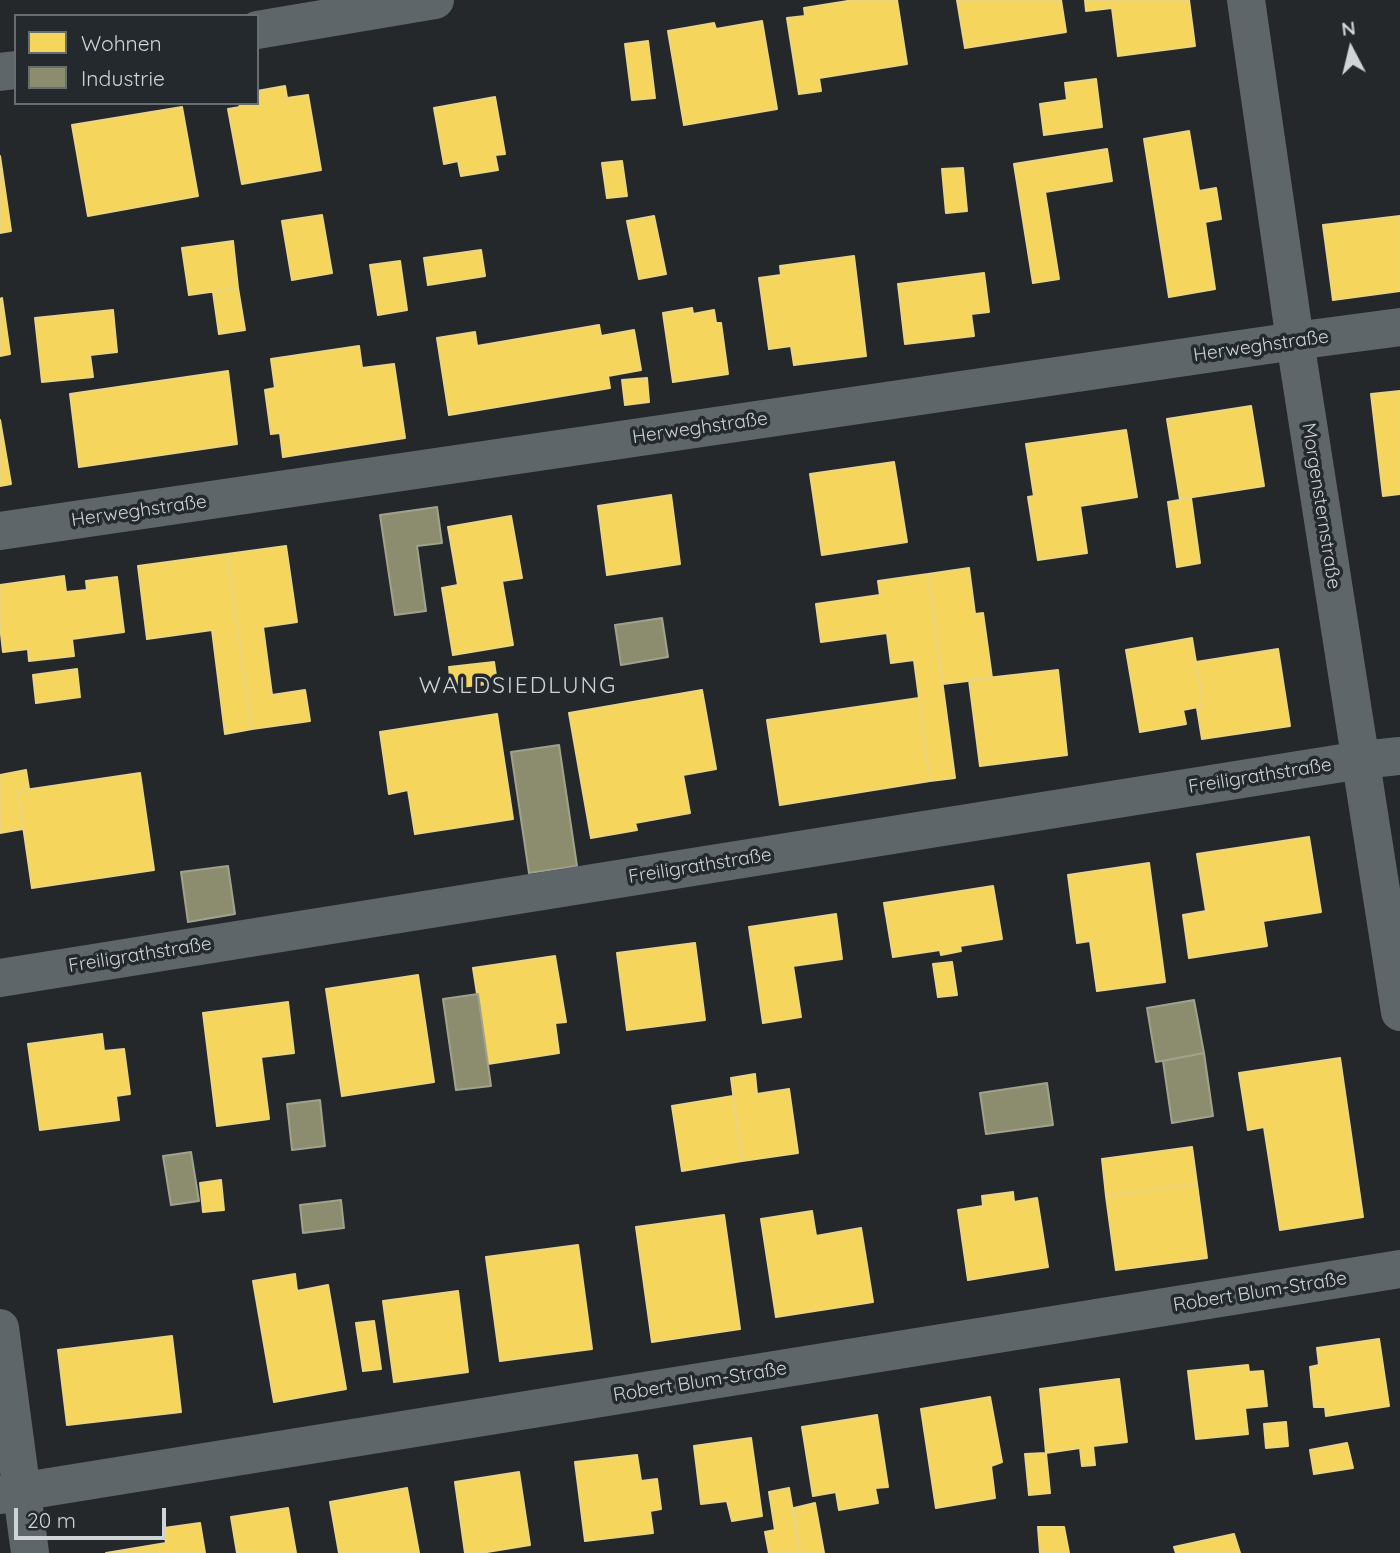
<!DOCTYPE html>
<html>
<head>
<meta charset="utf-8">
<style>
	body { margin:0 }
	#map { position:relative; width:1400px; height:1553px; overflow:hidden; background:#25282a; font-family:Quicksand,sans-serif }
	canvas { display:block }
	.legend { position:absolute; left:14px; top:14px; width:245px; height:91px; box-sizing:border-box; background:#23292c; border:2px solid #686d70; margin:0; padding:9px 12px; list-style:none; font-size:21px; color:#d0d4d6 }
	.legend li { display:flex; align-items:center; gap:14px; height:35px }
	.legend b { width:35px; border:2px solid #686d70 }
	.north { position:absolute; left:1316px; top:14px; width:70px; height:70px; -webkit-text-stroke:5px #23292c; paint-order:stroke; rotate:353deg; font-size:19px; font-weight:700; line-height:28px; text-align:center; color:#d0d4d6 }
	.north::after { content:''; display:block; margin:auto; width:24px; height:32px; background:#d0d4d6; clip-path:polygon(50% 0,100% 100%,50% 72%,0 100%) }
	.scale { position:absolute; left:14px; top:1508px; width:152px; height:32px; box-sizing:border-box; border:4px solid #d0d4d6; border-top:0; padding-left:9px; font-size:21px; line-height:24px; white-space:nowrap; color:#d0d4d6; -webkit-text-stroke:5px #23292c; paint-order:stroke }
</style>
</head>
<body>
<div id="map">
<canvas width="1400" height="1553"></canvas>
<ul class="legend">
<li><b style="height:19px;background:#f6d55c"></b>Wohnen</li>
<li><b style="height:19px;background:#8c8c6e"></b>Industrie</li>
</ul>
<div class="north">N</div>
<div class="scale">20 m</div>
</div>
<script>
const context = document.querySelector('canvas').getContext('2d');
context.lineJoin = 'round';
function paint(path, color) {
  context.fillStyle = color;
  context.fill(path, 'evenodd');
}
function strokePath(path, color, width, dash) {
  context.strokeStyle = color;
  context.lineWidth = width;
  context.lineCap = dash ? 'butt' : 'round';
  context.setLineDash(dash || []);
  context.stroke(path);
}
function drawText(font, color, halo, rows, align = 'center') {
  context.font = font + ' Quicksand,sans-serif';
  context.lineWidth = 7;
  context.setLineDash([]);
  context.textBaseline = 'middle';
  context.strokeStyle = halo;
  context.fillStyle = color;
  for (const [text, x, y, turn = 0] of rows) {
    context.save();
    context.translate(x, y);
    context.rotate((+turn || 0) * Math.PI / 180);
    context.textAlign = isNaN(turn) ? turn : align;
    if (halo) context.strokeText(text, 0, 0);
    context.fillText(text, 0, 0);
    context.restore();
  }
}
const homes = new Path2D(`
	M854 0H897L907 64 819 78 821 91 799 94 787 18 805 16 804 8Z
	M957 0H1061L1066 32 965 48Z
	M1085 0H1189L1195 46 1118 56 1112 8 1086 11Z
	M762 21 777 109 684 125 668 31 714 23 716 29Z
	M648 41 655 98 632 100 625 44Z
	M1096 79 1102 127 1044 135 1040 104 1067 100 1065 83Z
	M285 86 287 98 308 95 321 170 242 184 228 109 240 107 239 103H257V91Z
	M495 97 505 154 495 155 498 170 461 176 458 161 444 164 434 108Z
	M182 107 198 196 88 216 72 125Z
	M1189 131 1199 191 1216 188 1221 219 1205 222 1215 289 1169 297 1144 139Z
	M1107 149 1112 181 1045 192 1059 279 1033 283 1014 164Z
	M0 156 11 231 0 233Z
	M622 161 627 196 607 198 602 163Z
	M963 168 967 211 946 213 942 169Z
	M322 215 332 273 292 280 282 221Z
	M654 216 666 274 639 279 627 221Z
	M1400 216V291L1333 300 1323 225Z
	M233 241 238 288 189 295 182 248Z
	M481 250 485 276 428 285 424 258Z
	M854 256 866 356 794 365 791 346 769 349 759 278 781 275 780 266Z
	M400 261 407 310 378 315 370 265Z
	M984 273 989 312 971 314 974 336 905 344 898 284Z
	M238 288 245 330 219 334 213 292Z
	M2 298 10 354 0 356V299Z
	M692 308 693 314 714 310 716 323H721L728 374 673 382 663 313Z
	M113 310 117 352 90 355 93 377 42 382 35 318Z
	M599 325 601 336 634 330 641 370 608 376 610 388 449 415 437 338 475 332 477 346Z
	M359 346 362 368 394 364 405 438 283 457 280 433 271 434 265 390 275 388 271 359Z
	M228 371 237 444 79 467 70 394Z
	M647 378 649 402 625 405 622 380Z
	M1400 391V494L1383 496 1371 394Z
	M1251 406 1264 486 1180 499 1167 419Z
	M0 420 11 484 0 486Z
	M1126 430 1137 497 1080 506 1087 553 1038 560 1028 497 1034 496 1026 444Z
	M894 462 907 542 822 555 810 474Z
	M671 495 680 564 607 575 598 506Z
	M1191 498 1200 563 1177 567 1168 502Z
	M511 516 522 578 502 581 513 645 453 655 442 588 458 585 448 527Z
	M286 546 297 622 263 627 272 695 305 690 310 721 252 729 227 554Z
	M227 554 252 729 225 734 212 630 147 639 138 566Z
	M969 568 975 614 983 613 992 678 943 684 928 574Z
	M928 574 955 778 930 781 914 660 891 663 887 633 821 642 816 604 880 595 878 581Z
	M64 576 66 592 87 590 86 581 117 577 124 632 72 639 74 656 29 661 28 649 3 652 0 625V585Z
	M1192 638 1203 706 1183 710 1186 724 1140 732 1126 650Z
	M1278 649 1290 726 1202 739 1197 708 1203 706 1196 662Z
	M494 662 497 683 451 688 449 667Z
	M77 669 80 697 36 703 33 675Z
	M1058 670 1067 755 980 766 969 680Z
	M702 690 716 769 683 775 690 813 635 823 637 830 591 838 569 713Z
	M919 698 930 781 780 805 767 720Z
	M497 714 513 819 415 834 408 790 389 794 380 732Z
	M26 770 29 789 18 791 23 829 0 833V775Z
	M140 773 154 870 32 888 18 791Z
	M1309 837 1321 912 1263 921 1267 946 1189 958 1183 915 1206 911 1197 854Z
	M1149 863 1165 982 1097 991 1090 941 1077 943 1068 875Z
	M993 886 1002 939 960 946 961 951 941 955 940 950 893 957 884 903Z
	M836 914 842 959 793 966 801 1017 763 1023 749 927Z
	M695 943 705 1020 627 1030 617 953Z
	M555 956 566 1022 555 1023 559 1053 488 1064 473 968Z
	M952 962 957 995 938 997 933 964Z
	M418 975 434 1082 342 1096 326 989Z
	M288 1002 294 1053 261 1057 269 1119 217 1126 203 1013Z
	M102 1034 104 1051 124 1049 130 1094 116 1096 119 1120 40 1130 28 1044Z
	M1340 1058 1363 1217 1280 1230 1264 1127 1248 1130 1239 1073Z
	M755 1074 757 1094 789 1089 798 1153 742 1161 731 1078Z
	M733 1096 742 1161 682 1171 672 1106Z
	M1192 1147 1197 1184 1106 1196 1102 1159Z
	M221 1180 224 1210 203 1212 200 1183Z
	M1197 1184 1207 1258 1116 1270 1106 1196Z
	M1013 1192 1014 1202 1037 1198 1048 1267 968 1280 958 1210 983 1206 982 1196Z
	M812 1211 816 1236 861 1228 873 1302 776 1317 761 1219Z
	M724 1215 740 1329 652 1342 636 1227Z
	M578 1245 592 1349 500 1361 486 1257Z
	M295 1274 297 1291 328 1285 346 1389 274 1402 253 1281Z
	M458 1291 468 1372 394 1382 383 1301Z
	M374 1321 381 1369 363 1371 356 1323Z
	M172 1336 181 1412 67 1425 58 1350Z
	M1379 1339 1389 1406 1326 1416 1325 1407H1314L1310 1367 1319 1365 1317 1348Z
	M1248 1365 1249 1372 1263 1371 1267 1406 1245 1408 1248 1434 1196 1439 1188 1371Z
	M1119 1379 1127 1442 1093 1446 1095 1465 1082 1466 1080 1448 1046 1453 1040 1389Z
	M990 1397 1002 1462 991 1466 995 1498 936 1508 921 1409Z
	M877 1415 888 1487 875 1488 878 1503 839 1510 836 1492 813 1496 802 1427Z
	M1286 1422 1288 1446 1266 1448 1264 1424Z
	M751 1438 762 1516 732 1521 727 1501 701 1504 694 1446Z
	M1347 1443 1353 1468 1314 1474 1310 1450Z
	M1046 1453 1050 1493 1029 1495 1025 1454Z
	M637 1455 641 1481 657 1479 661 1509 650 1511 653 1533 585 1541 575 1462Z
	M519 1472 530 1545 481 1553H465L455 1482Z
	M407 1488 419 1553H339L330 1502Z
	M789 1488 800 1553H769L765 1532 775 1530 769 1492Z
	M815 1503 824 1553H800L794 1508Z
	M288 1508 296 1553H237L231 1517Z
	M200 1523 205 1553H106L166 1543 164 1528Z
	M1038 1527H1064L1069 1553H1040Z
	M1234 1534 1240 1553H1176L1174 1547Z`);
const industry = new Path2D(`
	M437 507 442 543 417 546 426 611 395 615 380 515Z
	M662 618 668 657 621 665 615 625Z
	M559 745 577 866 529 873 511 752Z
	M228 866 235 914 188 922 181 872Z
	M478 994 491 1086 456 1090 443 999Z
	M1194 1000 1204 1053 1156 1062 1147 1008Z
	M1204 1053 1213 1116 1172 1123 1163 1061Z
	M1047 1083 1053 1125 986 1134 980 1093Z
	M320 1100 325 1146 292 1150 287 1104Z
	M191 1152 199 1201 171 1205 163 1156Z
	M341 1200 344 1228 303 1233 300 1205Z`);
const minor = new Path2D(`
	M1246 0 1295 341 1400 1012
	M257 30 435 0
	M0 72 16 70
	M0 531 1295 341 1400 327
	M0 978 1361 760 1400 756
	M0 1328 30 1553
	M0 1495 1400 1269`);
const streetNames = [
	["Herweghstraße",1261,346,-8],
	["Herweghstraße",700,428,-8],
	["Morgensternstraße",1321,506,81],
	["Herweghstraße",139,511,-8],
	["Freiligrathstraße",1260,776,-9],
	["Freiligrathstraße",700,866,-9],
	["Freiligrathstraße",140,955,-9],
	["Robert Blum-Straße",1260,1292,-9],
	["Robert Blum-Straße",700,1382,-9]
];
const quarterNames = [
	["WALDSIEDLUNG",518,686]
];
paint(homes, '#f6d55c');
strokePath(homes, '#ebd581', 2);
paint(industry, '#8c8c6e');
strokePath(industry, '#a0a28d', 2);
strokePath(minor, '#5e666a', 38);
drawText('19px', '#d0d4d6', '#23292c', streetNames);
context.letterSpacing = '2px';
drawText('23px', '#d0d4d6', '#23292c', quarterNames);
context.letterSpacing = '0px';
</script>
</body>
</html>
